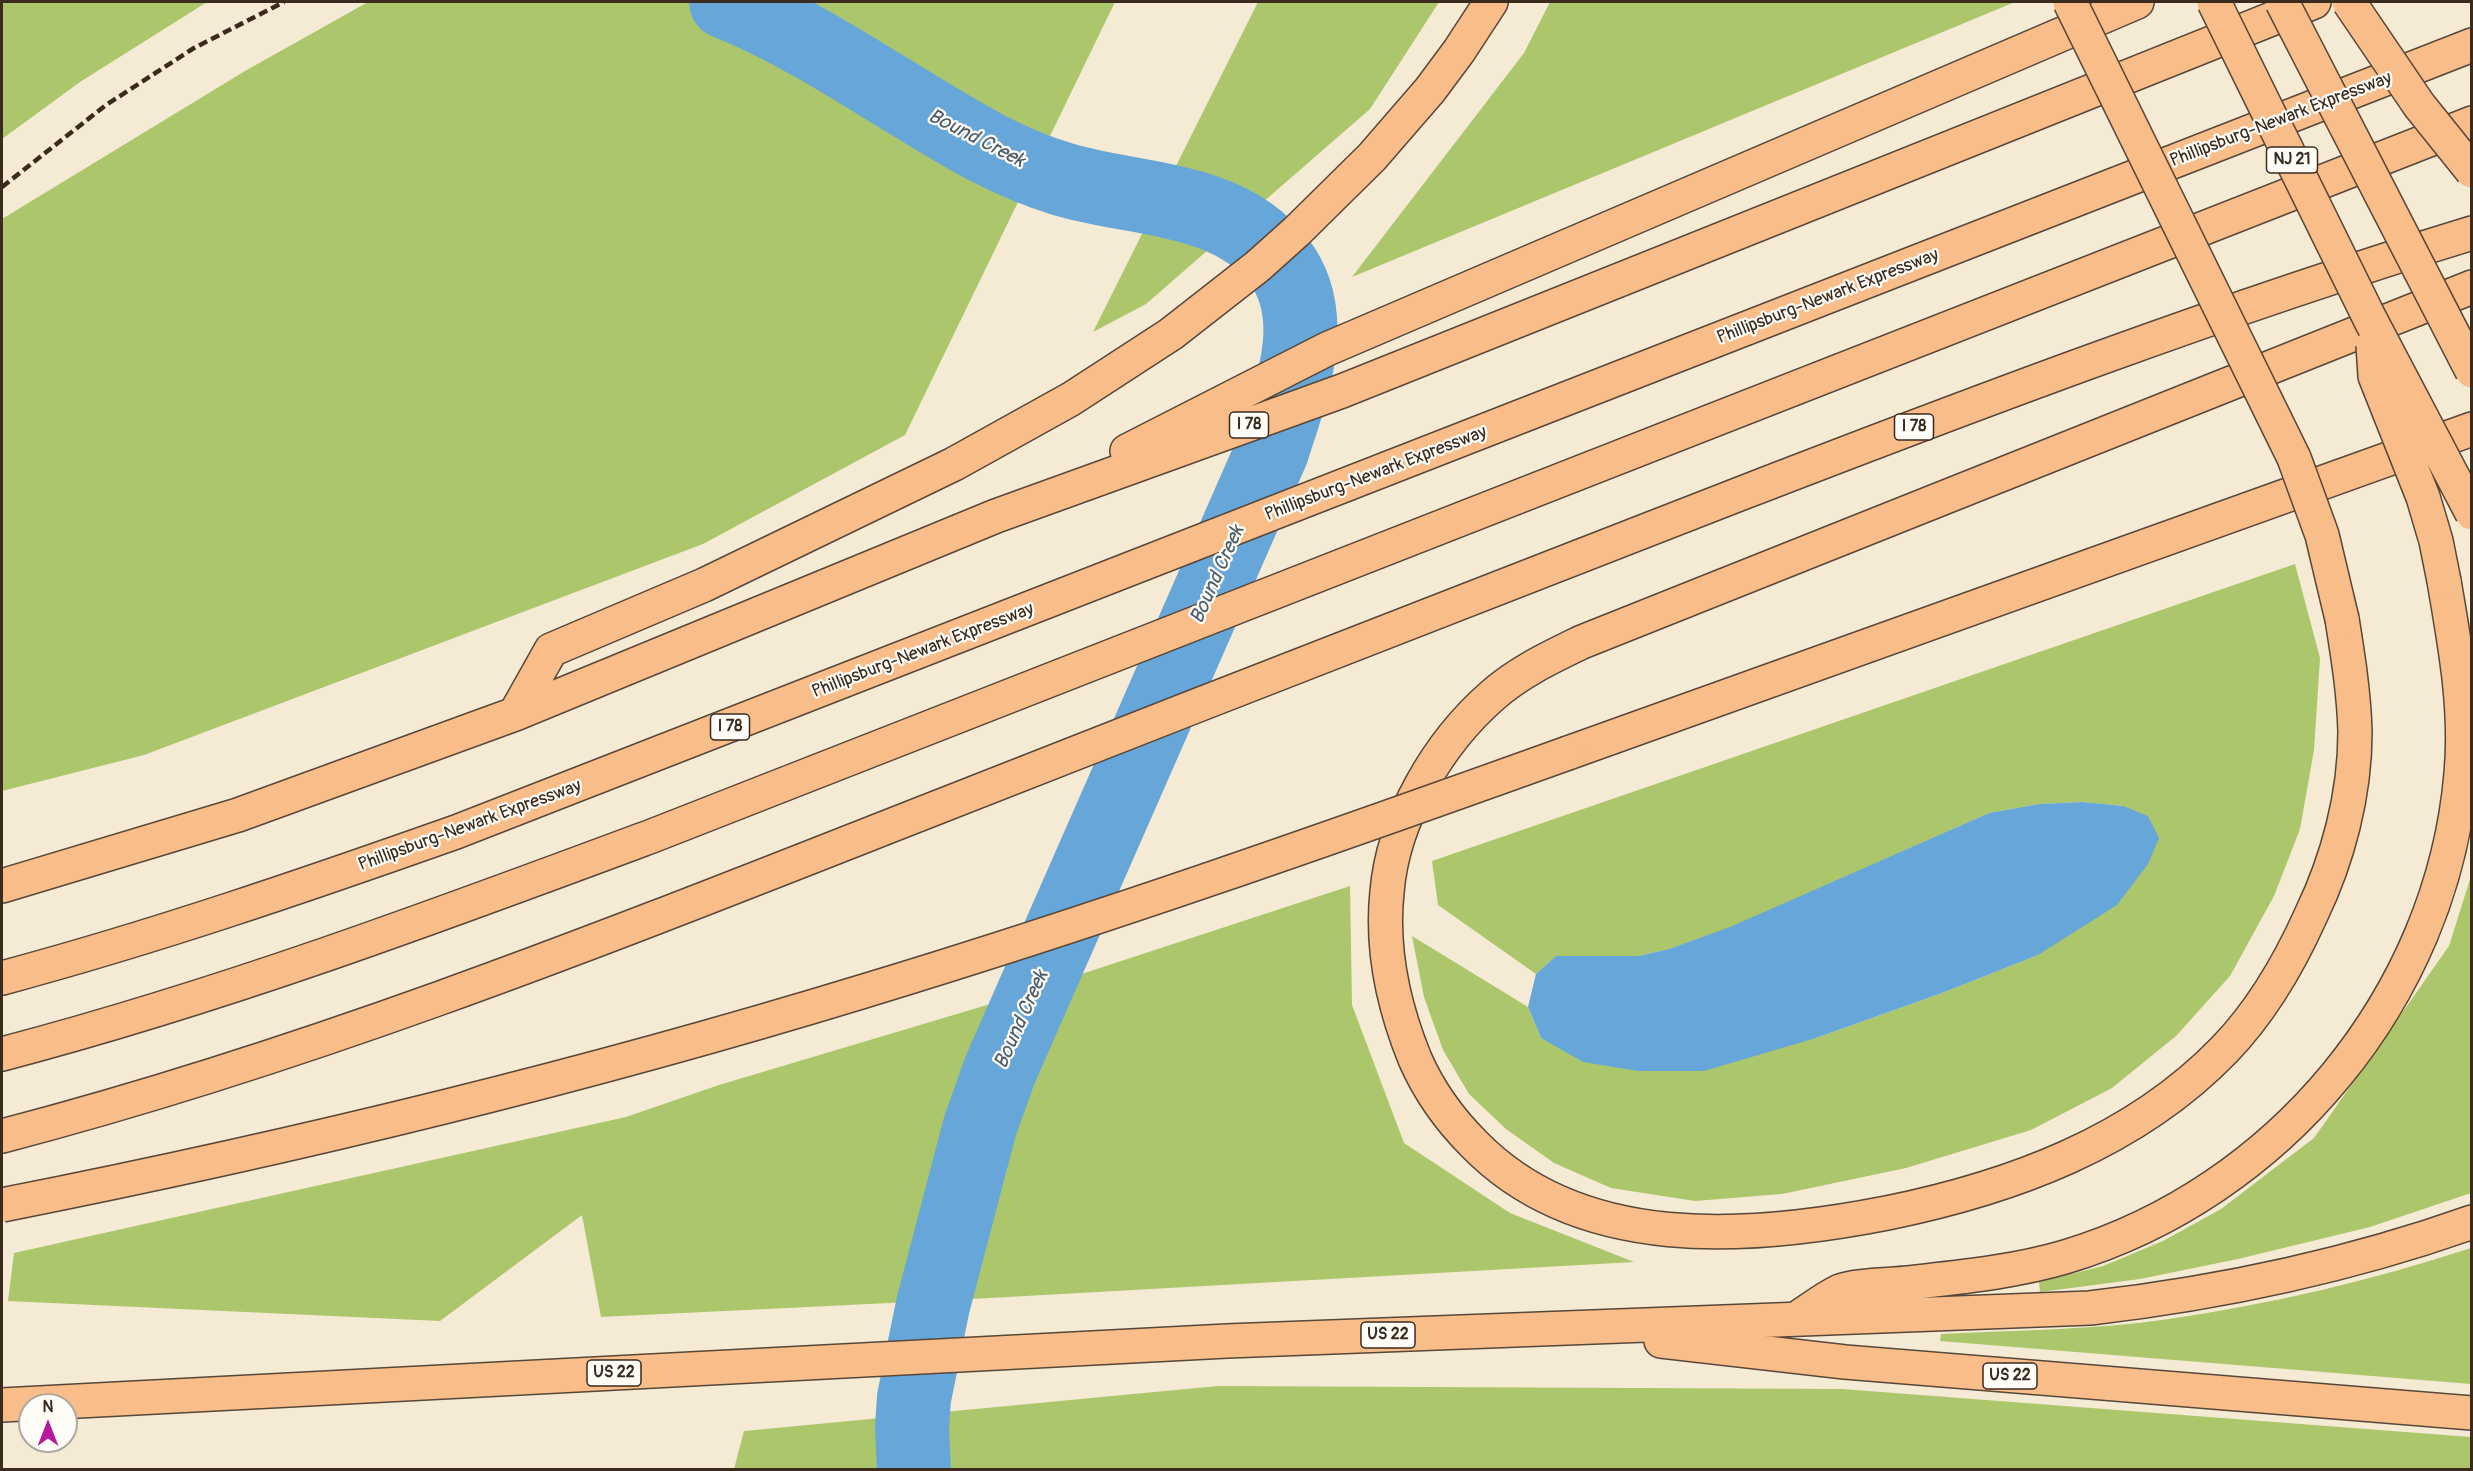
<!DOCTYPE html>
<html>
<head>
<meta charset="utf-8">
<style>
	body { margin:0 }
	#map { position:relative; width:2473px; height:1471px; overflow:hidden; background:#f5ead4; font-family:Pangolin,sans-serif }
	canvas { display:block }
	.frame { position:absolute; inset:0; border:3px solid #3b2a1e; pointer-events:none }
	.north { position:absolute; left:18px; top:1393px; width:60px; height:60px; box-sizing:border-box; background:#fdfcf7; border:2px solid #afa8a0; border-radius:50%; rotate:0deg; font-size:16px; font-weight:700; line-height:24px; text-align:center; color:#3b2a1e }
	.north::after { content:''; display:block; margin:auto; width:21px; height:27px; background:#b5179e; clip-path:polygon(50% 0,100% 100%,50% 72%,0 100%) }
</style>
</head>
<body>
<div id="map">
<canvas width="2473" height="1471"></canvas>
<div class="frame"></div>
<div class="north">N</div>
</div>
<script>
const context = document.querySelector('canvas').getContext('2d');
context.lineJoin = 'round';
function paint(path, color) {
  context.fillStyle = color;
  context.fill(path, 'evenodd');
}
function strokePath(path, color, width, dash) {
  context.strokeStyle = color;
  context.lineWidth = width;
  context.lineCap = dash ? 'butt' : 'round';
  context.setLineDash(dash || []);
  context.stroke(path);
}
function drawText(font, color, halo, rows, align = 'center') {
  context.font = font + ' Pangolin,sans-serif';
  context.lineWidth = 4.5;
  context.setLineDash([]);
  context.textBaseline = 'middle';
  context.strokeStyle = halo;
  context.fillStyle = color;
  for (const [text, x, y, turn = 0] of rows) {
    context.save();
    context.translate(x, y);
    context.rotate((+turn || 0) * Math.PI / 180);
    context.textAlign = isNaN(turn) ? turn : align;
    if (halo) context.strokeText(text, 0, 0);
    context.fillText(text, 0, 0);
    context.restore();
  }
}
const green = new Path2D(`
	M2 2H207L80 82 2 139Z
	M368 2H1115L905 435 703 544 144 755 2 791V219L245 71Z
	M1258 2H1439L1370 109 1146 304 1093 332Z
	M1550 2H2015L1352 277 1524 53Z
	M2295 564 2320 658 2314 750 2300 829 2274 896 2230 976 2176 1036 2112 1088 2031 1130 1906 1168 1782 1194 1695 1201 1611 1188 1554 1163 1506 1129 1469 1094 1443 1050 1424 997 1412 936 1528 1007 1541 1038 1638 1071 1816 1038 1942 993 2038 955 2123 806 2083 802 2039 804 1989 813 1730 928 1669 949 1638 956H1556L1536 974 1438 905 1432 861Z
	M2471 876V1193L2370 1227 2238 1259 2140 1279 2040 1292 2039 1282 2103 1266 2163 1241 2221 1209 2314 1138 2449 946Z
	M1350 886 1352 1005 1404 1143 1510 1213 1634 1262 972 1299 601 1317 582 1215 440 1321 8 1301 14 1253 626 1117 719 1085 987 1005Z
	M2471 1248V1384L1940 1341 1941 1334C2017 1330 2094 1330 2169 1319 2271 1304 2374 1280 2471 1248Z
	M1218 1386 1842 1389 2471 1437V1469H734L744 1431Z`);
const water = new Path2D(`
	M2083 802 2123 806 2148 816 2159 838 2148 864 2117 905 2038 955 1942 993 1816 1038 1704 1071H1638L1583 1062 1541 1038 1528 1007 1536 974 1556 956H1638L1669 949 1730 927 1989 813 2039 804Z`);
const river = new Path2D(`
	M726 2C786 26 842 61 897 95 952 128 999 160 1062 179 1134 201 1227 195 1278 260 1322 316 1291 391 1272 451L1000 1070 980 1126 933 1305 914 1398 912 1427 914 1470`);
const motorway = new Path2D(`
	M1127 451 1327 349 2137 2
	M2342 619C2348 656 2354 694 2355 732 2355 795 2338 859 2311 915 2289 964 2261 1012 2224 1050 2134 1143 2010 1188 1887 1213 1749 1240 1580 1253 1474 1144 1449 1119 1429 1091 1415 1059 1393 1005 1381 949 1387 892 1393 819 1438 743 1493 695 1519 672 1551 657 1582 642L2472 287
	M515 714 551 650 704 585 954 464 1071 399 1171 334 1258 266 1297 231 1372 157 1430 90 1459 51 1491 2
	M1568 753 2472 429
	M2 886 238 815 515 714 996 516 1342 391 2314 2
	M2 978C155 937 306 885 456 832L2472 45
	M2 1054C223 996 437 916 652 836L2472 123
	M2 1136C309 1056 605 938 900 822 1179 713 1457 602 1737 495 1980 401 2223 309 2472 233
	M1796 1319C1810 1310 1825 1298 1840 1291 1854 1285 1891 1285 1908 1283 1960 1277 2014 1272 2065 1257 2279 1193 2442 997 2461 774 2467 709 2455 645 2444 581
	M1661 1341 1845 1362 2472 1413
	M2 1405 1227 1341 2090 1308C2220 1293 2348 1266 2472 1222`);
const rail = new Path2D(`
	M2 187 106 105 194 48 284 2`);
const motorwayBridge = new Path2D(`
	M2070 2 2294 458 2322 535 2342 619
	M2214 2 2370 319 2472 513
	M2282 2 2472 371
	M2349 2 2419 105 2472 171
	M2373 345 2375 376 2423 497 2436 541 2444 581
	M2 1205C291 1148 579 1078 861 992 1099 920 1334 837 1568 753`);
const shields = [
	[2292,160,51],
	[1249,425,39],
	[1914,427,39],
	[730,727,39],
	[1388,1335,54],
	[614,1373,54],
	[2010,1376,54]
];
const shieldNames = [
	["NJ 21",2292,160],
	["I 78",1249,425],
	["I 78",1914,427],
	["I 78",730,727],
	["US 22",1388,1335],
	["US 22",614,1373],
	["US 22",2010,1376]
];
const streetNames = [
	["Phillipsburg-Newark Expressway",2281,120,-21],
	["Phillipsburg-Newark Expressway",1828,297,-21],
	["Phillipsburg-Newark Expressway",1376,474,-21],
	["Phillipsburg-Newark Expressway",923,651,-21],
	["Phillipsburg-Newark Expressway",470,826,-20]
];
const waterNames = [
	["Bound Creek",976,139,27],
	["Bound Creek",1218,575,-66],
	["Bound Creek",1022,1020,-66]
];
paint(green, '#acc66c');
paint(water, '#67a6d9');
strokePath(river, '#67a6d9', 74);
strokePath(motorway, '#574739', 36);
strokePath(motorway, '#f8bd89', 33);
strokePath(rail, '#3b2a1e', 4.5, [9, 4.5]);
strokePath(motorwayBridge, '#574739', 36, []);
strokePath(motorwayBridge, '#f8bd89', 33);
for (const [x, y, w] of shields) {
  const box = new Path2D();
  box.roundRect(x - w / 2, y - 13, w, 26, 4.5);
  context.fillStyle = '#fdfcf7';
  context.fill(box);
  strokePath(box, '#3b2a1e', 1.5);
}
drawText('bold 16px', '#3b2a1e', null, shieldNames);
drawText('18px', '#3b2a1e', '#fdfcf7', streetNames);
drawText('italic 20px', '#4d5c69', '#fdfcf7', waterNames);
</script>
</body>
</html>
